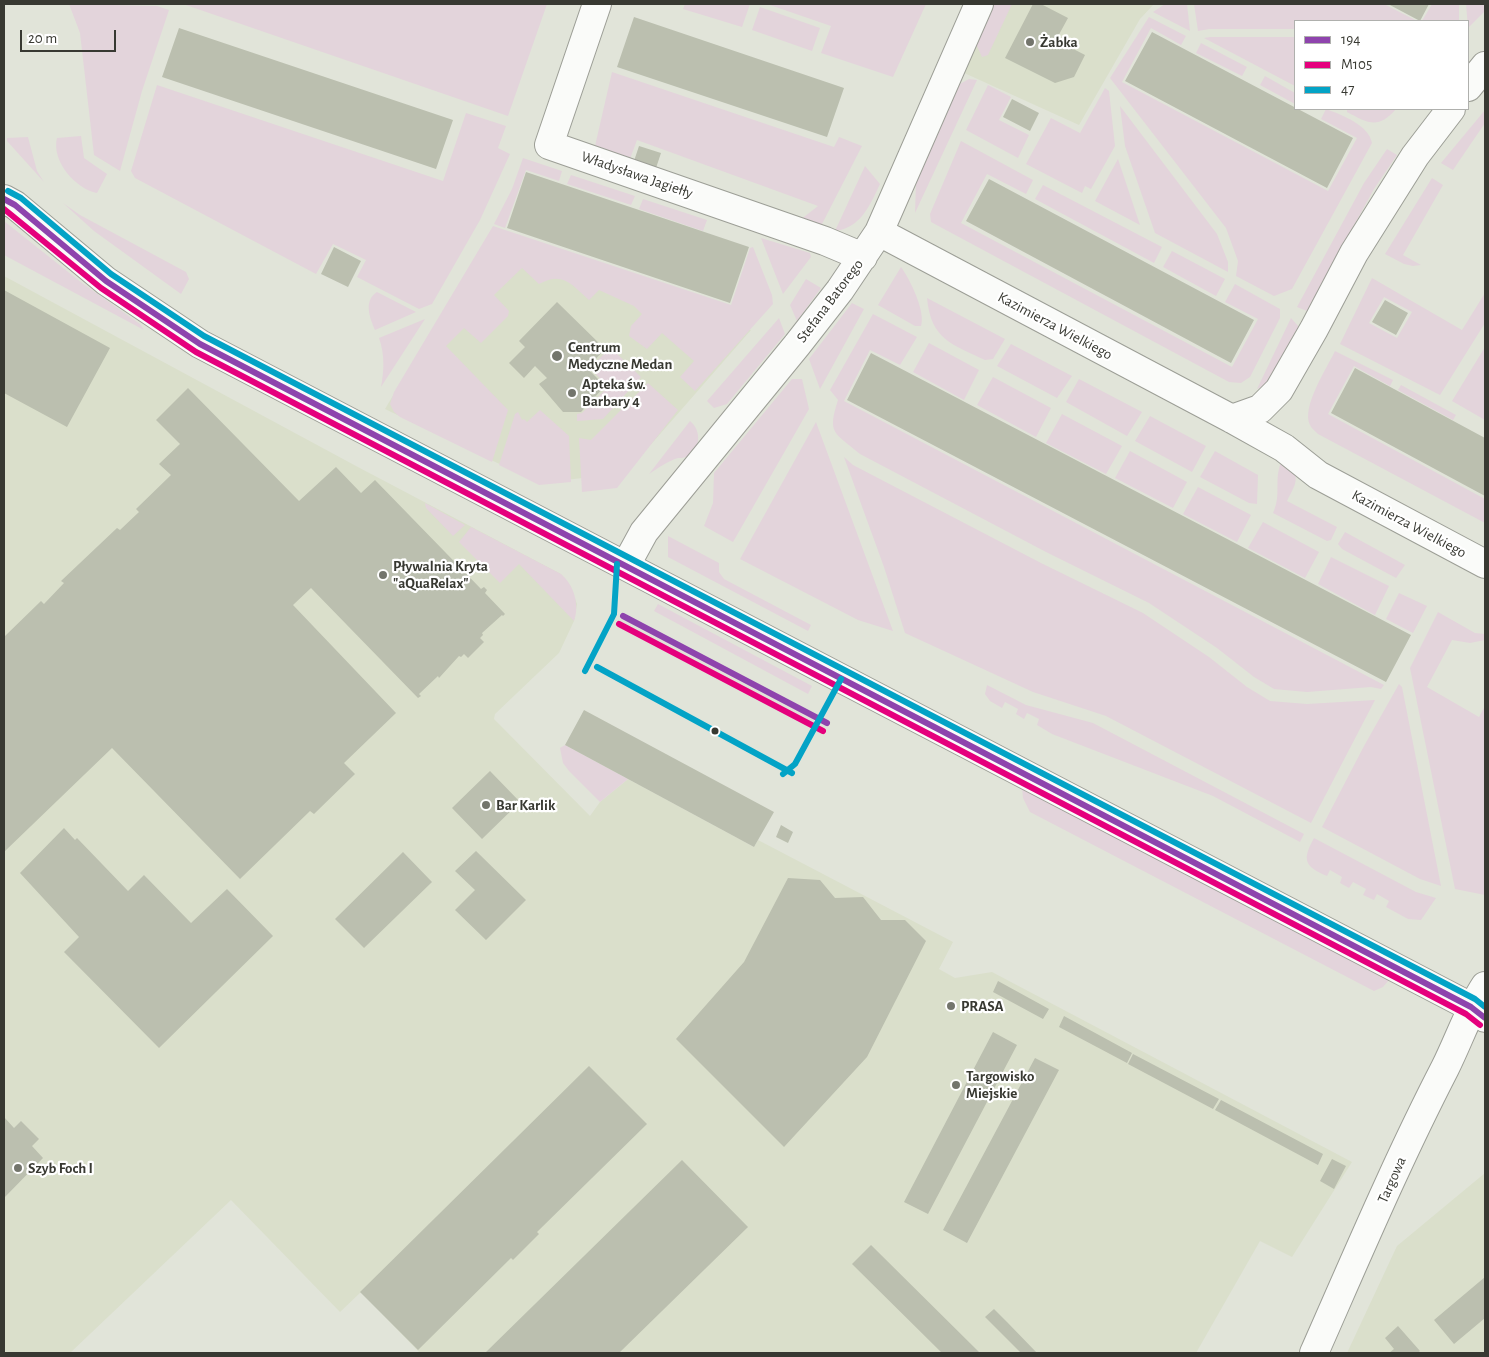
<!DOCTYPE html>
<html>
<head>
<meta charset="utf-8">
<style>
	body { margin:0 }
	#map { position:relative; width:1489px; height:1357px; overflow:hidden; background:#e1e4d9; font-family:"Alegreya Sans",sans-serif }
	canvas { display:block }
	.frame { position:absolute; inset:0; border:5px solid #383932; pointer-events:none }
	.legend { position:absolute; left:1294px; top:20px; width:175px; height:90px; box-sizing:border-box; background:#fff; border:1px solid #afb0ad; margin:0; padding:6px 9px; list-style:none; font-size:15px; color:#383932 }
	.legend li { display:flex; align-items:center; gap:10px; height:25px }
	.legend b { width:25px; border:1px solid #afb0ad }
	.scale { position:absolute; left:20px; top:30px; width:96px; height:22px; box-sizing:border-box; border:2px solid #383932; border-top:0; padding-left:6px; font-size:15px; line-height:18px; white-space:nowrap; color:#383932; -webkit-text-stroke:4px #fff; paint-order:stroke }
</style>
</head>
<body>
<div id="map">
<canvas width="1489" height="1357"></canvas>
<div class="frame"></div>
<ul class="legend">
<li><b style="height:6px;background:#8e44ad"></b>194</li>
<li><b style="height:6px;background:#e5007d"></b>M105</li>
<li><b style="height:6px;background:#03a3c6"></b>47</li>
</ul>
<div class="scale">20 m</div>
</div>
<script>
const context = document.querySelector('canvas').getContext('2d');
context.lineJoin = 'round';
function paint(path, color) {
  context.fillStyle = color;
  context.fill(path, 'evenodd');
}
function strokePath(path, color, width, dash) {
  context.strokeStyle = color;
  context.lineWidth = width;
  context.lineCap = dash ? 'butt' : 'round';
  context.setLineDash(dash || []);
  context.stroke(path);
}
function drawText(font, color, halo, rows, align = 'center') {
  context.font = font + ' "Alegreya Sans",sans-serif';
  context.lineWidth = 4.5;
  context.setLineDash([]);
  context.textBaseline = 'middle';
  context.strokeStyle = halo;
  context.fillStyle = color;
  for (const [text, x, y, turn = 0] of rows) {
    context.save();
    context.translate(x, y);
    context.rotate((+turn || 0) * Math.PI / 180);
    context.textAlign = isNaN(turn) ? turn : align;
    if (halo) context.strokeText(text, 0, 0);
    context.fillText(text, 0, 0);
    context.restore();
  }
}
const built = new Path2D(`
	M966 4H1154L1140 19 1079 125 940 62Z
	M485 242 751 330 626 473 539 483 385 409Z
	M4 276 356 466 561 574 569 584 577 604 574 621 559 653 495 714 494 719 590 816 600 802 628 779 754 847 758 840 953 942 939 969 955 978 992 972 1352 1162 1292 1257 1260 1241 1196 1353H420L361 1292 340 1312 231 1200 70 1353H4Z
	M1485 1173V1353H1347L1397 1246Z`);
const green = new Path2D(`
	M69 4 157 6 169 10 142 91 120 171 94 155 80 33Z
	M183 4H547L508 116Z
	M685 4H750L742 27 683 9Z
	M767 4H926L893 77 821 53 831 26Z
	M991 4H1012L988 55 982 57 976 44Z
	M1165 4H1187L1190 31 1153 12Z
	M1194 4H1384L1417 21H1295V29H1209L1198 31Z
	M1432 4H1459V21H1422Z
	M1466 4H1485V11L1468 28Z
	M760 7 820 28 812 51 752 30Z
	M1149 17 1186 36 1181 45 1151 28 1122 82 1328 191 1357 138 1321 119 1326 109C1342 115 1369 125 1372 143L1292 289 1274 296 1236 276 1238 261 1226 228 1110 78Z
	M1210 37H1295V86L1204 38Z
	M1201 43 1247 67 1242 76 1196 53Z
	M612 72 834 147 839 137 862 146 821 226 800 220 818 206 637 140 630 159 595 146Z
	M1265 76 1295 93V104L1260 85Z
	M969 79 977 80 915 213 916 182 958 85Z
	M157 85 443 181 466 113 506 126 498 148 510 154 480 220 432 304 419 309 357 277 366 260 333 244 316 274 135 178 131 171Z
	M988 85 1011 97 999 120 1029 135 1018 158 966 130Z
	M1105 88 1109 91 1115 146 1091 189 1085 186 1082 193 1026 164 1051 118 1080 133Z
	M1120 106 1217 234 1228 262V272L1155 233 1125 146Z
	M1347 109H1396C1378 130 1368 123 1347 112Z
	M1485 110V123L1453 170 1441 163Z
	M81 136 84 158 107 174 97 193C76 189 51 161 57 138Z
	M28 137 37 171 44 182 7 141V138Z
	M961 141 1033 180 1026 194 987 174 961 223 1232 367 1258 319 1225 302 1235 284 1280 309V318L1250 377 1241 383 1229 382 931 222 930 214Z
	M1387 149 1397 155 1374 189 1307 311 1297 307 1364 183Z
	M523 158 562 171 559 181 526 170 505 228 494 224 512 189Z
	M1118 159 1140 225 1095 201Z
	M865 166 880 184C870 205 861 228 835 231Z
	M571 175 635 196 631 205 567 184Z
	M1432 178 1443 185 1403 255 1421 265 1413 266 1404 264 1385 254Z
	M1043 185 1162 247 1154 263 1035 199Z
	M643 199 707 220 703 231 639 209Z
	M63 203 80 215 186 272 189 279 181 294 94 231Z
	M4 221 82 283 140 324 144 330 4 255Z
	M493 226 731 305 750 248 753 247 772 295 773 304 695 391 680 377 694 361 662 333 647 349 629 336 631 326 642 314 634 306 599 290 589 300C571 284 563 271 539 284L522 268 494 295 509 311 508 316 481 343 464 328 446 346 508 410 492 462 400 417 394 412 390 404 394 392Z
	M761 238 810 253 811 257 783 294Z
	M1172 251 1225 279 1216 296 1163 267Z
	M901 267C910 279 926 312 921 326H915L878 305Z
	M1372 278 1462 330 1485 293V323L1440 395 1340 344ZM1384 297 1412 312 1397 338 1369 323Z
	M806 279 821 288 797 321 790 305Z
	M377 292 416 312 375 330C370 318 363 301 377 292Z
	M927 298 1005 339 993 359 985 360C952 344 931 340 927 298Z
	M852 303 864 309 820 389 809 359Z
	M873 314 917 337 900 365 870 350 844 401 1384 685 1381 689 1371 687 1307 692 1274 689 1254 677 1217 648 1149 603 1046 552 860 454C834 432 827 434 838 400L830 390Z
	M779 318 785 334 727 404 714 408 707 401Z
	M1291 318 1299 327C1289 347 1279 381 1257 389Z
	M425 319 381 387C384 371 385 355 379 338Z
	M929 343 979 370 964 400 913 372Z
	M1011 344 1072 376 1057 398 997 366Z
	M1485 347V420L1452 401Z
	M612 349 641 377 603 419 577 421V414L582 413 608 387 590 368 608 350Z
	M1335 351 1393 380 1390 386 1354 366 1328 414 1485 499V523L1318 434C1315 431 1311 428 1310 425 1301 407 1327 368 1335 351Z
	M993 377 1051 408 1036 437 977 405Z
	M792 379H802L809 409 733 542 704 526 713 503 714 473Z
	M1079 379 1142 412 1127 436 1066 402Z
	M648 383 678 410 617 488 582 492 579 438 591 440Z
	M1401 385 1456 415 1453 420 1398 390Z
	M540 410 569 436 571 482 539 485 499 465 515 414 518 412 522 420 524 419 527 422Z
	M1062 414 1122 446 1106 474 1046 443Z
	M1150 416 1206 446 1192 472 1135 441Z
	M690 421C702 431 701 449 686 457 683 458 680 458 678 458 668 461 658 468 649 474Z
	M816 422 893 631 858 620 740 559Z
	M1130 451 1187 482 1173 508 1115 478Z
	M1215 451 1258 475 1257 504 1249 503 1200 477Z
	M844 457 853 465 1041 563 1143 613 1209 657 1247 687 1270 701 1307 704 1375 700 1311 823 1106 716 1033 692 905 633 884 567Z
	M1282 460C1301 476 1298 480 1287 501L1337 527 1331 540 1327 541 1273 513C1282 494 1273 480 1282 460Z
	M1198 487 1251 515 1237 542 1183 514Z
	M425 503 465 525 453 536 426 508Z
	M1263 522 1319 552 1305 578 1248 548Z
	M471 527 561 574C574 585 580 605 574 621L519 564 500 583 459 542Z
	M1345 532 1405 565 1396 578 1342 549 1338 544Z
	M668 536 719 563V572L724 579 811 625 808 631 668 557Z
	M1331 557 1389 586 1375 615 1318 584Z
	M1399 593 1427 606 1413 633 1386 619Z
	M658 604 812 686 808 694 654 611Z
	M1438 612 1475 633 1485 634V640L1470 643 1452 640 1427 687 1479 717 1485 706V895L1455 889 1410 668Z
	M1399 684 1402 687 1441 886 1420 879 1322 827 1364 746Z
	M987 685 1026 705 1093 723 1304 834 1300 842 1213 796 1052 734 1037 725 1039 719 1027 713 1024 719 1016 714 1018 709 1005 702 1002 708 990 701 985 694Z
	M565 745 628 779 600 802 569 771 563 763 560 748Z
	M1022 787 1389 980 1383 987 1374 991 1030 812 1023 798Z
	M1314 838 1416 892 1436 898 1421 920 1408 919 1386 907 1389 901 1377 894 1374 900 1363 895 1366 889 1353 882 1349 888 1340 883 1342 877 1330 870 1327 876C1304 866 1302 860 1314 838Z`);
const building = new Path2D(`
	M1033 4H1041L1068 18 1056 40 1085 55 1074 77 1055 83 1005 58Z
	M1388 4H1429L1420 21Z
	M634 17 844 88 827 137 617 67Z
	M179 28 453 120 436 169 162 77Z
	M1152 32 1353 138 1327 188 1125 81Z
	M1012 99 1039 113 1030 131 1003 117Z
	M639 146 661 153 656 168 634 161Z
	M526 172 749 247 730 303 507 228Z
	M989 179 1254 320 1231 363 966 221Z
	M334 247 361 261 348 287 321 274Z
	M4 290 110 348 67 427 4 393Z
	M1385 300 1408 313 1396 335 1372 322Z
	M557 302 605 349 587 368 605 386 581 412H563L539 384 547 378 535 366 524 378 509 363 525 347 519 341Z
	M871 353 1411 635 1386 682 847 400Z
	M1355 368 1485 438V496L1331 413Z
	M188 388 299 501 336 467 361 493 375 480 481 589 484 587 487 590 485 593 505 614 503 616 502 615 482 633 483 635 480 638 484 642 468 658 464 654 461 657 459 656 439 678 438 676 419 694 421 696 418 698 311 588 293 605 396 713 344 763 355 774 314 814 310 811 240 879 112 748 4 852V637L41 601 44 604 64 583 61 581 117 528 120 530 139 512 136 509 171 475 159 464 180 444 156 420Z
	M584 710 774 812 754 847 565 745Z
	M490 771 520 802 482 839 452 808Z
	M781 825 793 832 788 843 776 837Z
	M64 828 75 840 77 838 128 891 144 875 191 923 227 889 273 936 159 1048 64 952 79 937 20 873Z
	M476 851 526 900 486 940 455 910 475 890 455 871Z
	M403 852 432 882 364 948 335 919Z
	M788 878 820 880 835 898 863 897 881 920H905L926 941 867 1057 784 1147 676 1039 744 962Z
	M998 981 1049 1009 1043 1019 993 992Z
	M1064 1016 1132 1053 1127 1063 1059 1027Z
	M993 1032 1017 1045 928 1214 904 1202Z
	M1133 1054 1219 1099 1213 1109 1128 1064Z
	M1035 1058 1059 1070 967 1243 943 1230Z
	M589 1066 647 1124 537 1232 539 1234 513 1260 511 1258 418 1350 360 1292Z
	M1221 1100 1323 1154 1318 1165 1215 1110Z
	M4 1117 14 1128 21 1121 39 1139 32 1146 43 1158 4 1198Z
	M1332 1159 1346 1166 1334 1189 1320 1181Z
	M682 1160 748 1227 619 1353H485Z
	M871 1245 980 1353H942L852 1264Z
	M1485 1277V1318L1454 1344 1434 1320Z
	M994 1309 1007 1322 1037 1353H1021L985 1317Z
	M1398 1326 1420 1351 1418 1353H1389L1394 1349 1385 1338Z`);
const street = new Path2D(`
	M597 4 549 145 825 241 863 257
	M1468 87 1485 66
	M879 232 1232 419 1284 448 1318 475 1485 564
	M1232 419 1260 409 1279 390 1314 329 1354 253 1415 156 1451 109
	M626 565 644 532 797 345 840 290 879 232 979 4
	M1314 1353C1356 1258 1397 1161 1445 1068 1459 1040 1468 1012 1485 986`);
const secondary = new Path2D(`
	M4 199 15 205 106 281 200 344 1471 1007 1485 1018`);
const bus1 = new Path2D(`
	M4 199 15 205 106 281 200 344 1471 1007 1485 1018
	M623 616 827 723`);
const bus2 = new Path2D(`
	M4 209 101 288 196 352 1466 1014 1480 1025
	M619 624 823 731`);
const bus3 = new Path2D(`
	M8 191 21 198 111 274 204 336 1475 999 1485 1007
	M597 667 792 773
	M585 671 614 614 617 564
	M783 774 795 764 841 679`);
const markers = [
	[1030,42,5,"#73756c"],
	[557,356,6,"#73756c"],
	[572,393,5,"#73756c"],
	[383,575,5,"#73756c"],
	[715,731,4.5,"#383932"],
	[486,805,5,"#73756c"],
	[951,1006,5,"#73756c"],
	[956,1085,5,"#73756c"],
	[18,1168,5,"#73756c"]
];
const poiNames = [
	["Żabka",1040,42],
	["Centrum",568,347],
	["Medyczne Medan",568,364],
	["Apteka św.",582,384],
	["Barbary 4",582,401],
	["Pływalnia Kryta",393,566],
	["\"aQuaRelax\"",393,583],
	["Bar Karlik",496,805],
	["PRASA",961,1006],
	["Targowisko",966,1076],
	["Miejskie",966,1093],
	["Szyb Foch I",28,1168]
];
const streetNames = [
	["Władysława Jagiełły",637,175,19],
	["Stefana Batorego",830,301,-53],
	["Kazimierza Wielkiego",1055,326,28],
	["Kazimierza Wielkiego",1409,524,28],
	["Targowa",1392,1180,-66]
];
paint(built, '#dadfcb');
paint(green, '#e3d4db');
paint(building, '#bbbfaf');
strokePath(street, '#9c9e96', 30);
strokePath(secondary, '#9c9e96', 30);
strokePath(street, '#fafbf9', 28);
strokePath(secondary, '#fafbf9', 28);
strokePath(bus1, '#8e44ad', 6);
strokePath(bus2, '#e5007d', 6);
strokePath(bus3, '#03a3c6', 6);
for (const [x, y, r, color] of markers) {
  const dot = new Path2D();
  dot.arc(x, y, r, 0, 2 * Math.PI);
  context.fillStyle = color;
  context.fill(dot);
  strokePath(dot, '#fff', 2);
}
drawText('bold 15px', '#383932', '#fff', poiNames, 'left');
drawText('15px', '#383932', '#fff', streetNames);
</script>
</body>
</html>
